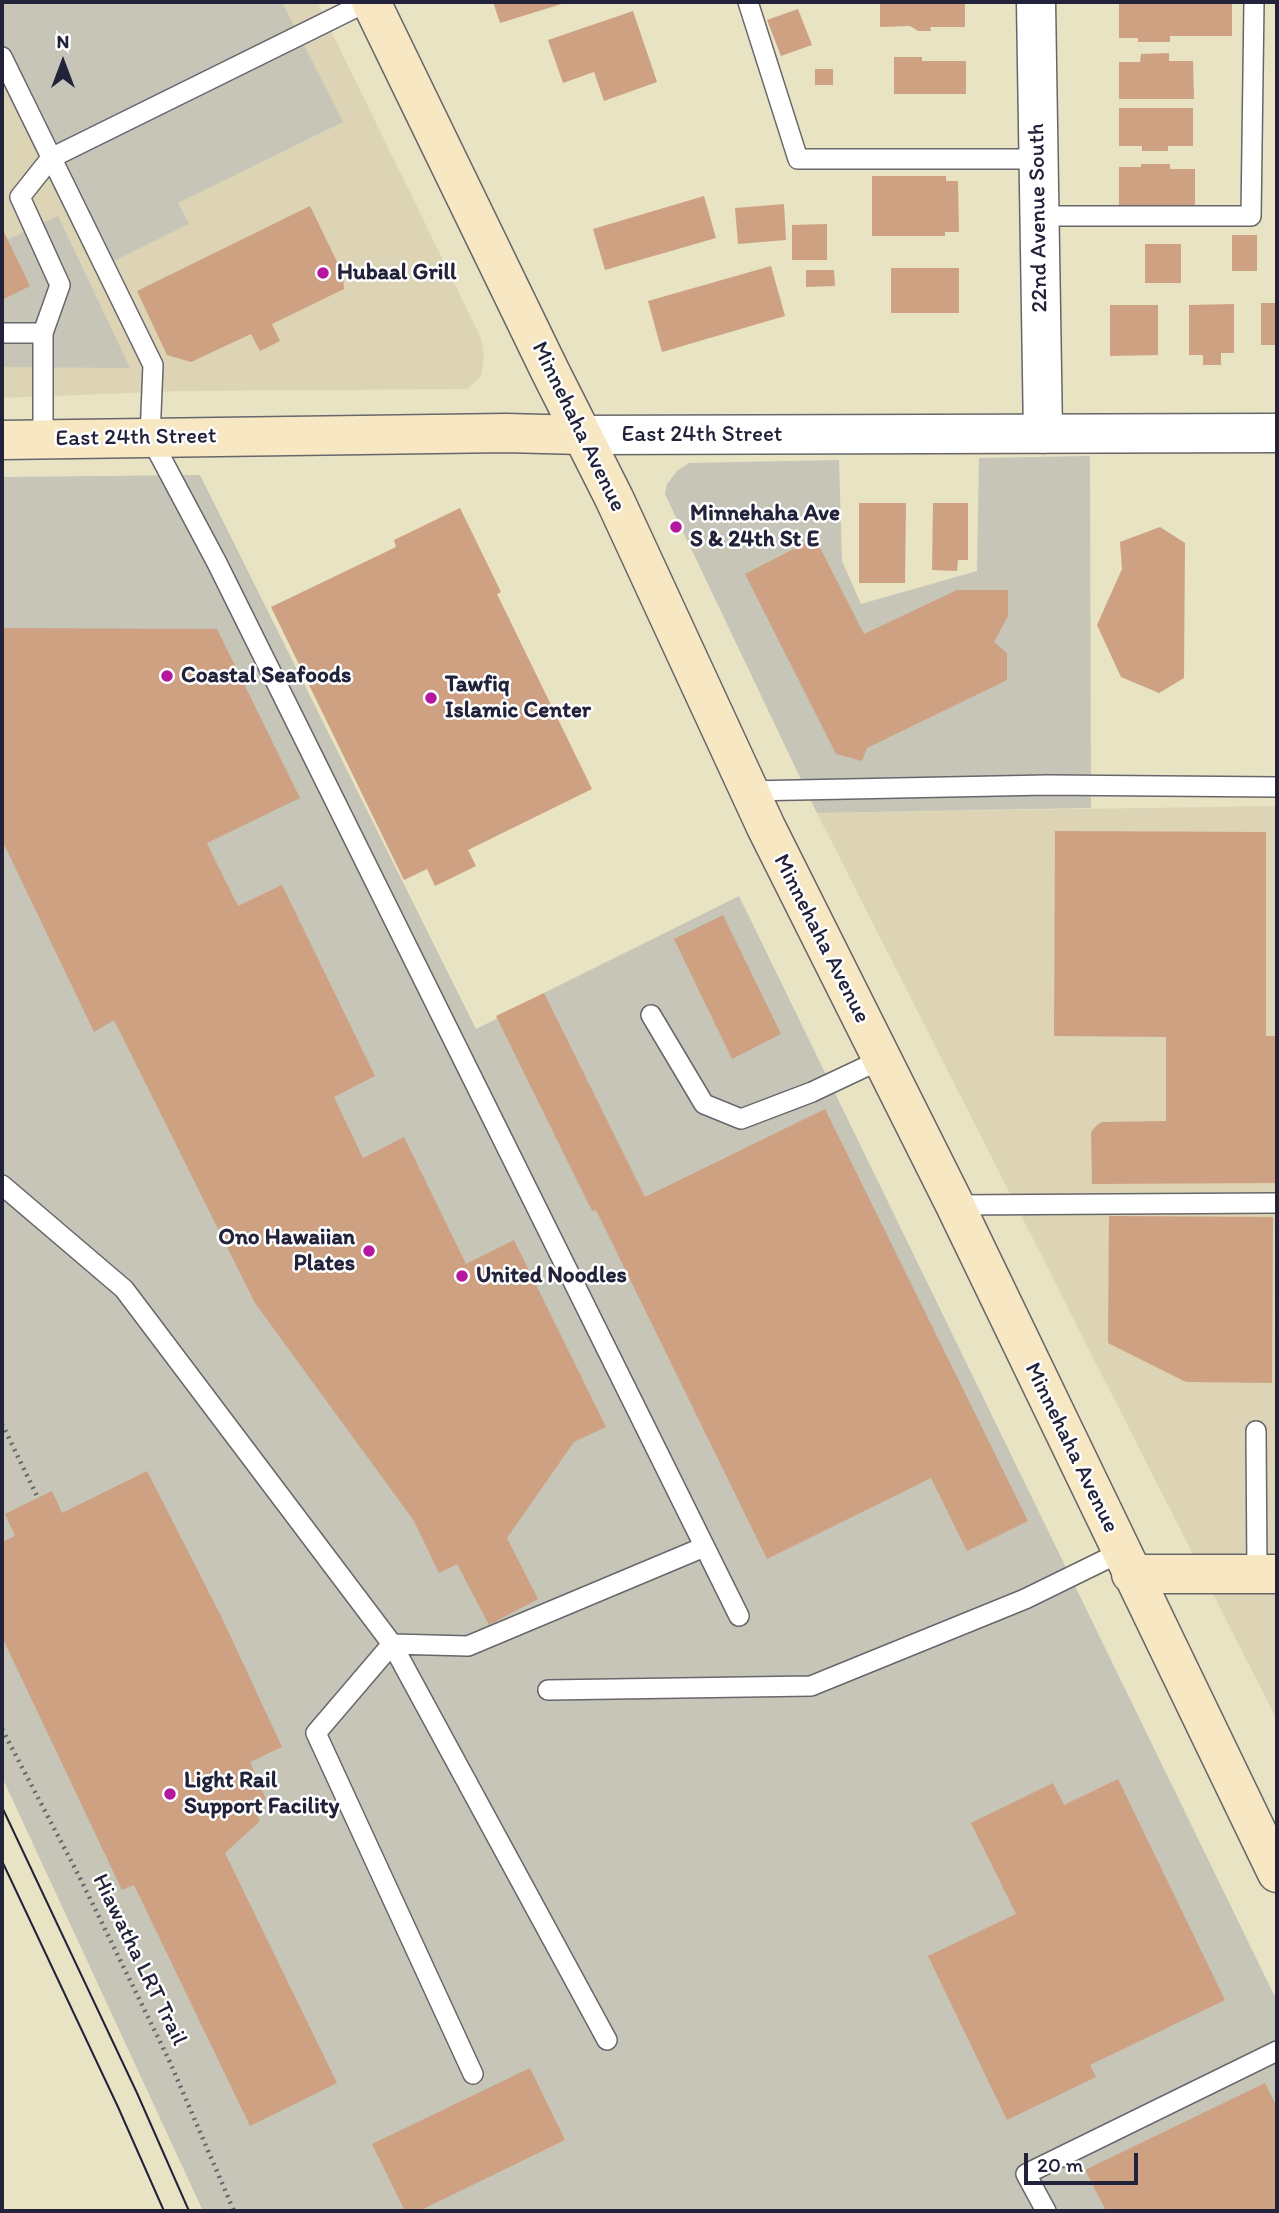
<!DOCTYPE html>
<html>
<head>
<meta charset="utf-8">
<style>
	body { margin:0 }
	#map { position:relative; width:1279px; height:2213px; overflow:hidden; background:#e8e3c3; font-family:Itim,sans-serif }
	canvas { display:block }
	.frame { position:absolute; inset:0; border:4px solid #22223b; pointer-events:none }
	.north { position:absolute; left:28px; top:28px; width:70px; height:70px; -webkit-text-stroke:5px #fff; paint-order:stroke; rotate:0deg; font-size:19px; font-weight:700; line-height:28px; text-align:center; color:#22223b }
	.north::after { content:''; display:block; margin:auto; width:24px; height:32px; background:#22223b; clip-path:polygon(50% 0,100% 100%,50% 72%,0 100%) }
	.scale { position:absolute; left:1024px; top:2153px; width:114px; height:32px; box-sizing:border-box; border:4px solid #22223b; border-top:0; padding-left:9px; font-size:21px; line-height:24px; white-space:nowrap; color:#22223b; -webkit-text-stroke:5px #fff; paint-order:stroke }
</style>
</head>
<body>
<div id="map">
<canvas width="1279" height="2213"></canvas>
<div class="frame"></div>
<div class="north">N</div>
<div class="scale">20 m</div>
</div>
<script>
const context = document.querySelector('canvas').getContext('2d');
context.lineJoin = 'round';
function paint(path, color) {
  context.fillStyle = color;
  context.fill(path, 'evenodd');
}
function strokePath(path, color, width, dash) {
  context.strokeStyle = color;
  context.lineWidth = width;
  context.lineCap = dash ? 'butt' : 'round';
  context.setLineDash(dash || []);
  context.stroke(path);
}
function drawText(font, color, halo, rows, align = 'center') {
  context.font = font + ' Itim,sans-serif';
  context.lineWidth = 5;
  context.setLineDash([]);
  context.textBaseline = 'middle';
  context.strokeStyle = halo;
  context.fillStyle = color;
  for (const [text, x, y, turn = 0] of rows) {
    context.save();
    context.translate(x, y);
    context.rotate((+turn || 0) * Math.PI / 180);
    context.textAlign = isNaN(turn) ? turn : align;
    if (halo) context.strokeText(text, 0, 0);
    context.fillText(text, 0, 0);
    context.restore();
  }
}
const built = new Path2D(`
	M2 2H317L481 338 484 358 481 376 467 389 179 391 2 398Z
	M1277 806V1720L817 813Z`);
const industrial = new Path2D(`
	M2 2H282L343 122 178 203 189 224 110 263 2 42Z
	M58 216 130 368 2 367V300L29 286 7 240Z
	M1090 456 1091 808 817 813 665 494 667 484 677 471 689 463 839 460 842 561 861 604 977 571 979 458Z
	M200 475 476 1029 544 995V993L739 896 1277 2001V2211H203L2 1777V477Z`);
const building = new Path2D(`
	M493 2H568L500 23Z
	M880 2H965V27H930L931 31H918L910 26 880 27Z
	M1119 2H1232V36H1170V42H1138V38H1119Z
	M798 9 812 45 781 56 767 20Z
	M633 11 657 82 604 101 594 72 563 83 548 40Z
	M1169 53V61H1193L1194 99H1119V62H1140L1141 54Z
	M894 57H922V61H966V94H894Z
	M815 69H833V85H815Z
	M1119 108H1193V146H1168V151H1142V146H1119Z
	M1141 164H1170V169H1195V207H1119V167H1141Z
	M872 176H946V181H958L959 232H945V236H872Z
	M704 196 716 238 605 270 593 229Z
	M784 204 786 240 738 244 735 208Z
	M310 206 343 274 344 289 272 324 280 341 260 351 251 334 191 362 167 355 137 291Z
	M827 224V260H792V225Z
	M2 228 30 286 2 300Z
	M1232 235H1257V271H1232Z
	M1145 244H1181V283H1145Z
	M771 266 785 316 662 352 648 301Z
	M891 268H959V313H891Z
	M806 270H834L835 286 806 287Z
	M1261 303H1277V345H1261Z
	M1234 304V353H1221V365H1203V355H1189V305Z
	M1110 305H1158V355L1110 356Z
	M859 503H906L905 583H859Z
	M933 503H968V560H958L957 571 932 570Z
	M460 508 501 592 497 594 592 789 468 850 476 866 435 886 427 869 404 880 271 607 396 547 394 540Z
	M1160 527 1185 543 1184 678 1159 693 1121 677 1097 625 1122 569 1120 542Z
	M815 538 864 634 957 590H1008V616L994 642 1007 653V680L867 748 862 761 836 754 745 574Z
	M2 628 217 629 300 798 207 843 218 866 238 906 282 885 375 1076 334 1097 363 1158 404 1137 466 1264 514 1240 606 1427 574 1442 507 1538 538 1599 489 1625 457 1564 439 1573 414 1521 255 1303 114 1020 94 1032 2 840Z
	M1055 831 1266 832V1036H1277V1183L1092 1184 1091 1132 1097 1125 1102 1122 1166 1121V1037L1054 1036Z
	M723 915 781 1034 732 1059 674 939Z
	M544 993 645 1197 825 1109 1028 1521 967 1551 931 1478 767 1559 596 1210 592 1211 496 1016Z
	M1109 1216 1273 1217 1272 1383 1186 1382 1108 1343Z
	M147 1471 222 1618 282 1747 250 1762 266 1799 251 1805 260 1821 225 1853 337 2083 250 2126 134 1885 122 1890 2 1637V1542L15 1536 5 1514 52 1491 62 1513Z
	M1118 1779 1225 2000 1090 2065 1096 2077 1007 2120 928 1956 1016 1914 971 1823 1053 1783 1064 1805Z
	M530 2068 565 2140 419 2211H405L372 2144Z
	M1265 2083 1277 2107V2211H1106L1085 2170Z`);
const path = new Path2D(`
	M2 1424 38 1498
	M2 1729 79 1876 169 2060 234 2211`);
const lane = new Path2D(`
	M748 2 798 159H1037
	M2 57 153 365 150 437 217 563 739 1616
	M1039 216H1251L1254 2
	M2 333H43V439
	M43 333 60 285 20 197 51 158 367 2
	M748 791 1047 785 1277 787
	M651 1015 704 1104 741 1119 812 1092 882 1059
	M2 1185 124 1289 392 1644 316 1733 473 2074
	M955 1205 1277 1203
	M1256 1431 1257 1574
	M392 1644 607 2040
	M392 1644 468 1646 704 1547
	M548 1690 811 1686 1025 1599 1121 1552
	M1046 2211 1026 2174 1277 2051`);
const street = new Path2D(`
	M1036 2 1043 434
	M582 435 1277 433`);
const secondary = new Path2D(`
	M371 2 550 371 614 498 766 827 955 1205 1277 1873
	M2 440 506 433 582 435
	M1131 1574H1277`);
const tram = new Path2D(`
	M2 1807 137 2093 189 2211
	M2 1861 118 2107 164 2211`);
const markers = [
	[323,273,7,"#b5179e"],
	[676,527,7,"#b5179e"],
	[167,676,7,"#b5179e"],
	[431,698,7,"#b5179e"],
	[369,1251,7,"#b5179e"],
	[462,1276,7,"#b5179e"],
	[170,1794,7,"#b5179e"]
];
const streetNames = [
	["22nd Avenue South",1039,218,-91],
	["Minnehaha Avenue",578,427,64],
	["East 24th Street",702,435],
	["East 24th Street",136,438,-1],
	["Minnehaha Avenue",821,939,63],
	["Minnehaha Avenue",1071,1448,64],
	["Hiawatha LRT Trail",139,1960,64]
];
const poiNames = [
	["Hubaal Grill",337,273],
	["Minnehaha Ave",690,514],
	["S & 24th St E",690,540],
	["Coastal Seafoods",181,676],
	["Tawfiq",445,685],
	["Islamic Center",445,711],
	["Ono Hawaiian",355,1238,"right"],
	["Plates",355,1264,"right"],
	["United Noodles",476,1276],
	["Light Rail",184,1781],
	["Support Facility",184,1807]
];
paint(built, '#dcd4b5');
paint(industrial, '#c6c5b8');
paint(building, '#cea183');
strokePath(lane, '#67666b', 22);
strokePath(street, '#67666b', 41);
strokePath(secondary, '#67666b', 41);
strokePath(path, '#67666b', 4.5, [2, 5]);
strokePath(lane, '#fff', 19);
strokePath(street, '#fff', 38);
strokePath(secondary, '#f7e8c3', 38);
strokePath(tram, '#22223b', 2);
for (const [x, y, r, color] of markers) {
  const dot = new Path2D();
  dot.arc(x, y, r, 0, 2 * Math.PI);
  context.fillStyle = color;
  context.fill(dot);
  strokePath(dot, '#fff', 2.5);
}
drawText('23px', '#22223b', '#fff', streetNames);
drawText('bold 23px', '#22223b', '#fff', poiNames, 'left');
</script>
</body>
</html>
